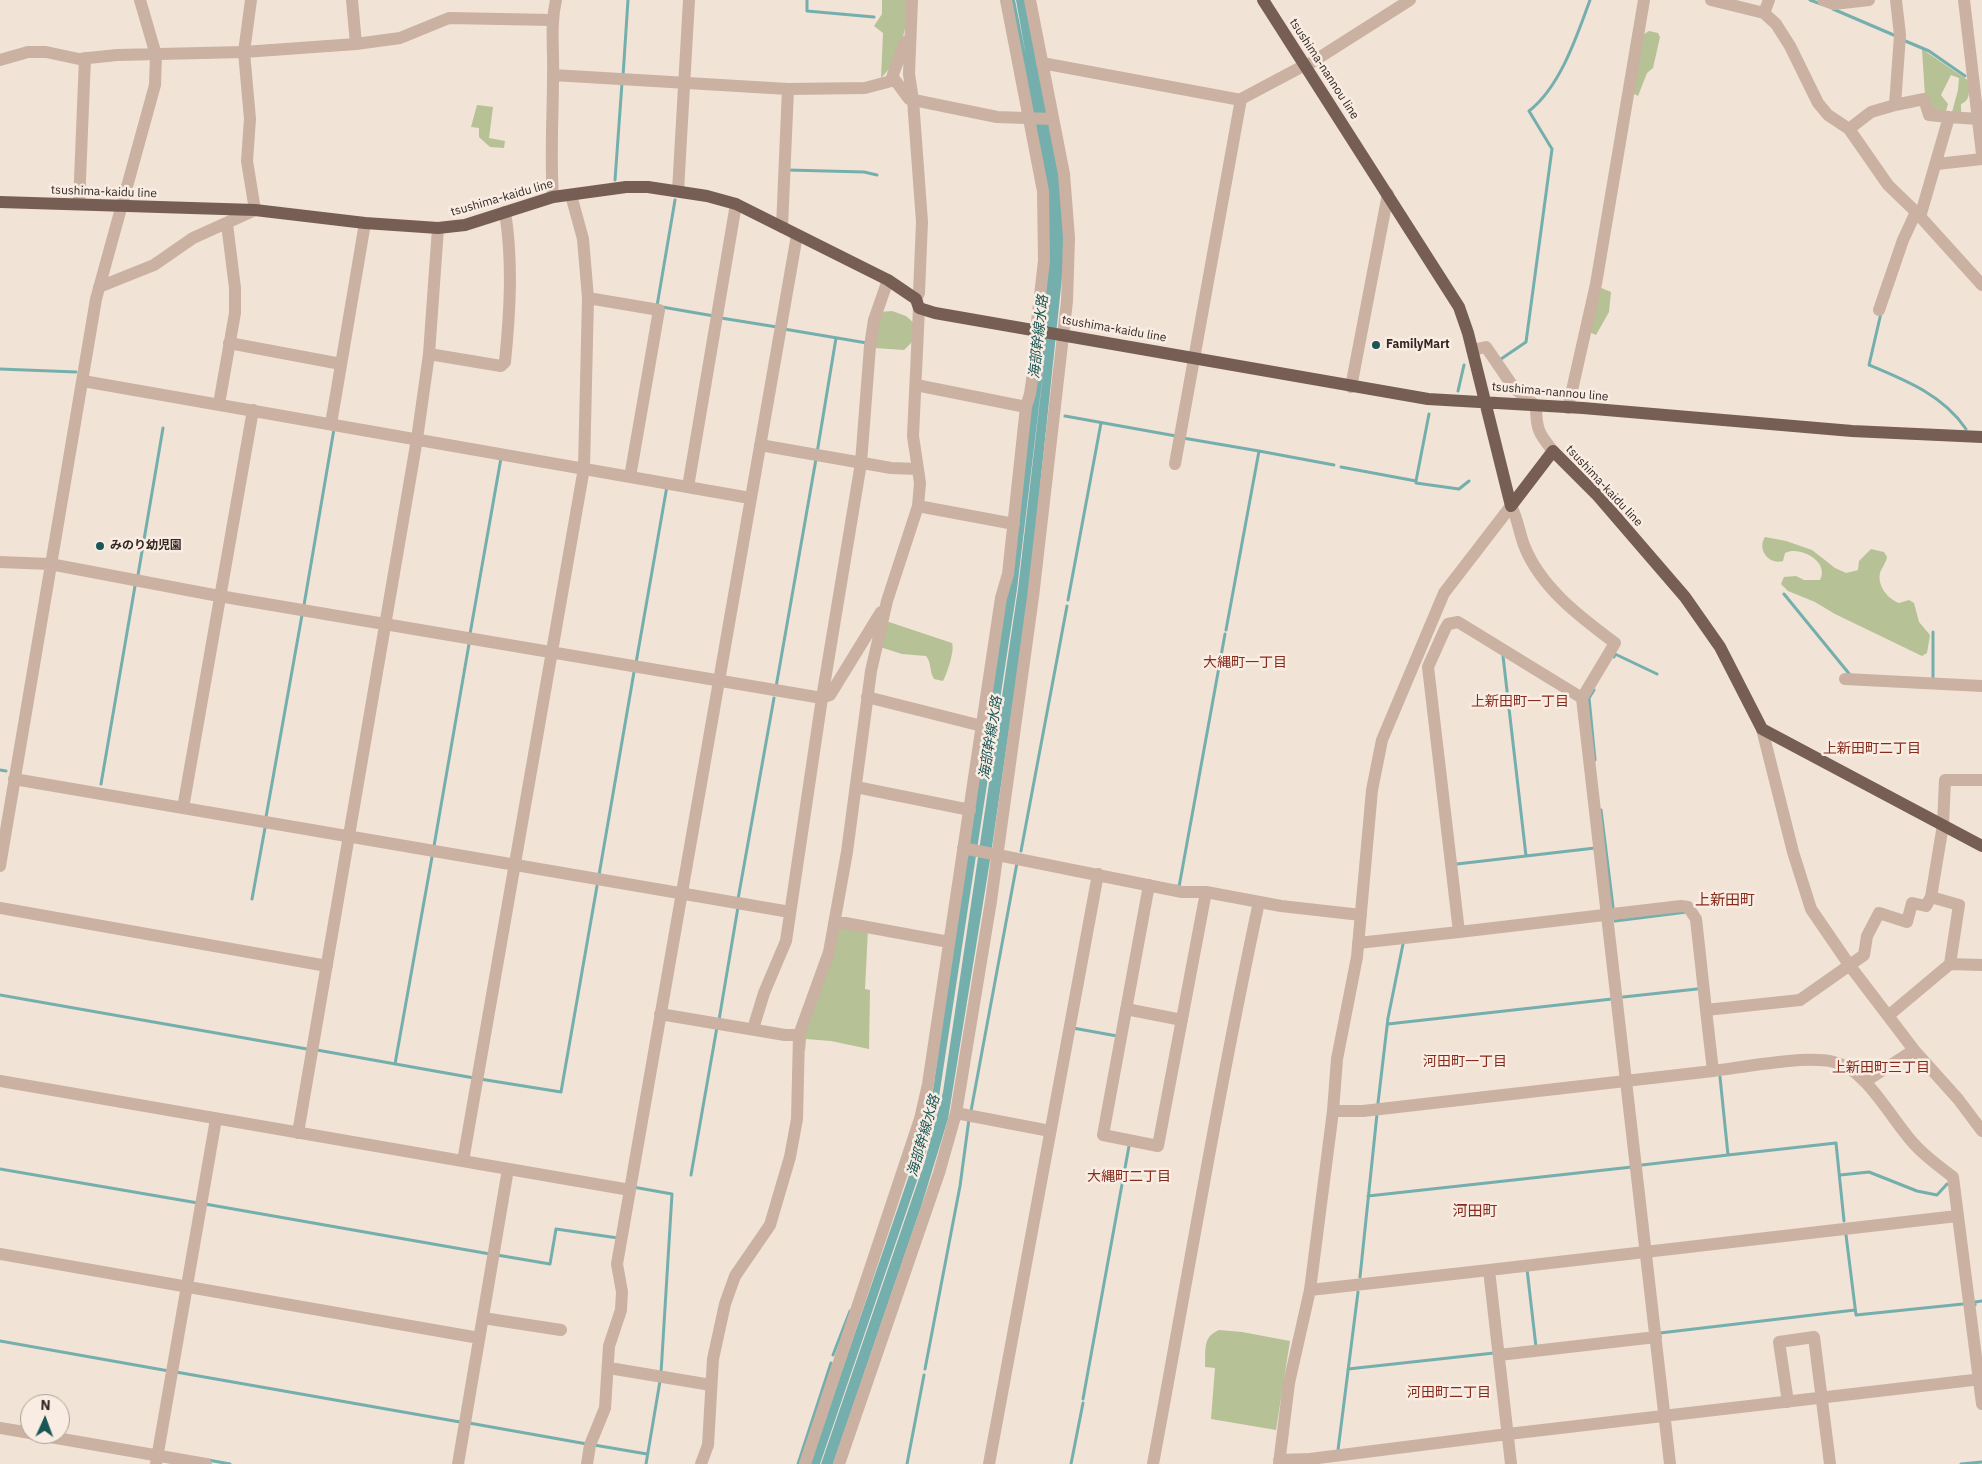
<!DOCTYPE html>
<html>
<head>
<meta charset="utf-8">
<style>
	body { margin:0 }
	#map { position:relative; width:1982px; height:1464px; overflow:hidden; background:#f1e3d6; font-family:"IBM Plex Sans",sans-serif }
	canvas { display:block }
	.north { position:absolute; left:20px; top:1394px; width:50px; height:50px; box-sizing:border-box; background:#f9ede3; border:1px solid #aa9e97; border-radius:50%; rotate:2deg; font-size:14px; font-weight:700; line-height:20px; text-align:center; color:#342825 }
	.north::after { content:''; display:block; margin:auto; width:18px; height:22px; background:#1a5656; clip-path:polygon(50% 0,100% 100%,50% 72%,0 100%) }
</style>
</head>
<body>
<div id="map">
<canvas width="1982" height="1464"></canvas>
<div class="north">N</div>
</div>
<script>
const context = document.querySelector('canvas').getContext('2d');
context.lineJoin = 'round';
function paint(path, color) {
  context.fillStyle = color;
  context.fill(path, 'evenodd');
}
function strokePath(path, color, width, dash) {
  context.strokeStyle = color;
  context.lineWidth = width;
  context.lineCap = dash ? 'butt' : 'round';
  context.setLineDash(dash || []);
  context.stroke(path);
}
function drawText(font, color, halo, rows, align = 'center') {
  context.font = font + ' "IBM Plex Sans","Noto Sans JP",sans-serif';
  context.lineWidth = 5;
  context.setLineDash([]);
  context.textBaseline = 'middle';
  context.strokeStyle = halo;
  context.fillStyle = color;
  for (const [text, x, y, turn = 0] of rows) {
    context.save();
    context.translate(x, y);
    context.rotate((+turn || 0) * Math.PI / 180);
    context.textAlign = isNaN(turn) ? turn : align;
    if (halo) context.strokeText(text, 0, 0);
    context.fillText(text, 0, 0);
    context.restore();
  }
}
const green = new Path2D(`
	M882 0H909C906 27 902 58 881 78L883 33 874 26 882 14Z
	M1649 31 1658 33 1660 37 1653 68 1647 73 1638 96 1632 93 1641 36Z
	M1922 49 1969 81C1969 91 1971 100 1961 104V112L1956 114 1952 112 1958 90 1959 78 1951 75 1941 95 1948 104 1945 114 1930 113 1925 96Z
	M477 105 493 107 489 138 505 141 504 148 490 147 479 137V128L471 127Z
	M1599 287 1611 292 1609 312 1596 335 1589 332Z
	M892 311 906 316 915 324V339L904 350 875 348 879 312Z
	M1765 537 1786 541 1812 550 1835 568 1846 573 1858 570 1859 561 1871 549 1884 552 1887 557C1886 563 1882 567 1880 573 1877 586 1888 599 1899 603L1909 600 1914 603 1919 622 1930 635 1927 653 1922 656 1835 614 1815 602 1788 591 1781 584 1784 577 1796 576 1804 580H1820C1830 562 1800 545 1785 553L1783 561C1768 565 1757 549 1765 537Z
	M886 621 952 643C955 650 947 674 943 681L934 679C929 671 932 663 926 656L902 654 880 647Z
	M838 928 868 929 865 989 870 990 869 1049 831 1041 806 1039 805 1052 801 1037Z
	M1219 1330 1242 1332 1290 1341 1276 1430 1211 1419 1215 1368 1205 1367C1206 1350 1202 1337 1219 1330Z`);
const water = new Path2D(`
	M1008 0H1015L1026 56 1016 0H1025L1057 162 1063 206V268L1029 592 991 854 948 1119 921 1207 833 1464H821L924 1164 943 1092 1018 589 1046 348 1017 589 936 1116 923 1163 820 1464H810L914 1161 933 1090 1048 261Z`);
const stream = new Path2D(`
	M807 0V11L874 17
	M1810 0 1821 4
	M1833 9 1896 36
	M1903 40 1929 51 1965 76
	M623 76 628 0
	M788 170 864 172 877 175
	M615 180 622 83
	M657 306 675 200
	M662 307 714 316
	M1881 313 1869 365C1905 380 1943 395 1966 429
	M721 318 777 327
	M784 329 867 343
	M1501 359 1526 342 1552 149 1529 111C1560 87 1577 36 1590 0
	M0 369 76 372
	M1458 391 1464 365
	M1065 416 1176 436
	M1183 438 1259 451
	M817 453 836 338
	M1341 467 1416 481 1429 414
	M1416 481V483L1459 489 1469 481
	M138 575 163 428
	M1784 594 1851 676
	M1068 600 1101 423
	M304 605 334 429
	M1226 630 1259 451 1334 465
	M470 634 501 458
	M1503 656 1526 856
	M1614 657 1615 654 1657 674
	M636 663 667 486
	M1933 679V632
	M776 687 816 459
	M1594 690 1589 698 1595 760
	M0 770 6 771
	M101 784 135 586
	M1601 810 1613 907
	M266 817 302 615
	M434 846 469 644
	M1021 851 1067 606
	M1457 864 1595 848
	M599 875 634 672
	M1176 886 1179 887 1225 634
	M252 899 265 828
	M738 899 774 698
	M1615 921 1687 912
	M0 995 307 1049
	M1623 997 1697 989
	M719 1020 738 907
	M1388 1024 1612 999
	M1073 1028 1117 1036
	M317 1050 474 1078
	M395 1064 432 857
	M1720 1077 1728 1155 1836 1143 1844 1221
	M480 1079 561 1092 597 886
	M1378 1103 1388 1018 1403 944
	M971 1111 1017 863
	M1642 1165 1728 1155
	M0 1169 198 1203
	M691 1175 717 1027
	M1840 1175 1869 1172 1917 1191 1937 1195 1947 1184
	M633 1187 672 1194 661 1373
	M1368 1196 1632 1167
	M205 1204 490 1254
	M1846 1235 1856 1315 1963 1304
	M497 1255 550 1264 556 1229 618 1238
	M1527 1269 1536 1347
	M1360 1277 1377 1114
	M1975 1305V1302L1982 1301
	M1660 1333 1855 1310
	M0 1341 169 1371
	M833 1355 850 1311
	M925 1369 960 1186 969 1119
	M1348 1369 1494 1353
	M176 1372 460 1422
	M1083 1399 1129 1146
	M469 1423 587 1444
	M594 1445 647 1454
	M1338 1450 1358 1292
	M208 1460 230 1464
	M646 1464 660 1381
	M798 1464 831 1363
	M907 1464 924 1375
	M1071 1464 1083 1403
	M1961 1464 1982 1462`);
const minor = new Path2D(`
	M352 0 356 44
	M912 0 909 74 913 100 922 222 919 293 916 299
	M1006 0 1043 191 1044 261 1036 330
	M1711 0 1764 13 1776 24 1790 46 1818 103 1828 115 1849 129 1888 185 1916 212 1982 285
	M1823 0 1834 4 1869 0
	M1896 0 1900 35 1895 105 1924 99 1929 115 1949 117 1920 217
	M1964 0 1982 154
	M1764 13 1769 0
	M0 60 28 52H46L79 59 117 55 244 52 356 44 400 38 449 18 552 20
	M1042 63 1241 100
	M1306 66 1410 0
	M553 75 788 89 865 88 895 80 909 99 997 117 1053 119
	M891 80 905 42
	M1949 117 1978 119
	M1849 129 1871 112 1895 105
	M1937 164 1982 159
	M678 191 689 0
	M553 197C550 157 553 117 553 77 554 51 550 26 556 0
	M79 204 85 58
	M782 227 788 89
	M99 287 154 265 193 238 255 210 247 161 250 119 244 52 251 0
	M588 298 659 310 630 477
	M1879 310 1903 240 1916 212
	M229 343 341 364
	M1472 350 1486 347 1514 388 1536 406C1536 429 1539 434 1553 451
	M429 354 501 366 505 362C510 312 513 261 505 212
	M83 381 750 498
	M916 385 1026 407
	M1351 387 1388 194
	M219 404 235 313V288L227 224
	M1568 408 1596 284 1644 0
	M331 424 365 223
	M760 445 891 468 918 469
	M1175 464 1241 99 1305 65
	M688 487 736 204
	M918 506 1014 524
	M0 562 50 564 219 596 822 698 830 695 881 612
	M1845 679 1982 686
	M867 697 982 726
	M1582 698 1458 622 1448 624 1445 629 1428 667 1459 932 1681 906 1688 907 1696 919 1706 1010 1800 1000 1864 955 1867 936 1879 913 1907 922 1912 903 1926 906 1931 897
	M1762 729 1793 852 1811 909 1850 966 1914 1050 1958 1099 1982 1131
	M14 779 790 912
	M856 787 970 810
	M183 808 253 410
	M963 848 1182 892H1206L1281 906 1361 915
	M0 866 96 299 155 85 156 55 140 0
	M1149 885 1103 1135 1158 1146 1206 892
	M0 908 327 966
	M834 923H845L949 942
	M1358 943 1459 932
	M1950 964 1959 905 1931 897 1943 825 1945 780H1982
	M1126 1009 1182 1020
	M1706 1010 1713 1071C1745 1067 1804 1055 1834 1062 1867 1069 1892 1121 1915 1145 1926 1157 1940 1167 1953 1177L1982 1404
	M660 1014 785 1035H799
	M1888 1016 1950 964 1982 965
	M753 1029 764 993 786 941 822 698 861 463 870 346 874 320 888 280
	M0 1081 630 1190
	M1866 1081 1914 1050
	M1333 1111H1363L1713 1071
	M956 1113 1050 1131
	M298 1133 417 439 429 354 438 228
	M463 1161 584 468 588 298 583 239 571 195
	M0 1254 479 1338
	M1489 1270 1957 1216
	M1310 1290 1489 1270 1511 1464
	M483 1318 561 1330
	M1499 1355 1656 1337
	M609 1368 711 1385
	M1788 1402 1779 1342 1814 1337 1830 1464
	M0 1428 30 1433
	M33 1434 206 1464
	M1279 1460 1310 1459 1508 1434 1982 1379
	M156 1464 216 1119
	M458 1464 508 1169
	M587 1464 590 1445 605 1408 609 1346 621 1310 622 1292 617 1264 797 235
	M701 1464 708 1445 713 1359 725 1304 735 1276 770 1225 790 1157 797 1119 799 1035 829 952 847 852 871 671 887 601 918 506 920 483 913 436 919 308
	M805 1464 920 1119 928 1084 1001 598 1008 574 1026 407 1030 394 1039 330
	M839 1464 939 1173 956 1113 991 901 1033 597 1067 301 1069 238 1064 174 1030 0
	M989 1464 1098 874
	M1153 1464C1188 1276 1219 1088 1259 902
	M1279 1464 1289 1383 1310 1290 1333 1111 1337 1059 1357 957 1372 790 1382 740 1444 593 1511 506C1518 519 1519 532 1524 545 1540 587 1580 617 1615 643L1582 698 1670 1464`);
const major = new Path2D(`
	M1263 0 1459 307 1468 333 1511 506
	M0 202 255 210 365 223 438 228 465 225 553 197 626 187H648L707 196 736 204 888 280 916 299 919 308 935 313 1428 399 1583 408 1852 431 1982 437
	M1511 506 1553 451 1598 496 1685 597 1720 647 1762 729 1982 846`);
const markers = [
	[1376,345,5,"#1a5656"],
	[100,546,5,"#1a5656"]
];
const streetNames = [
	["tsushima-nannou line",1324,69,57],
	["tsushima-kaidu line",104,192,2],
	["tsushima-kaidu line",502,198,-16],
	["tsushima-kaidu line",1114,329,10],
	["tsushima-nannou line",1550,392,5],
	["tsushima-kaidu line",1604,486,47]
];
const poiNames = [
	["FamilyMart",1386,345],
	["みのり幼児園",110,546]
];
const waterNames = [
	["海部幹線水路",1039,337,-84],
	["海部幹線水路",991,738,-81],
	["海部幹線水路",924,1136,-74]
];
const neighbourhoodNames = [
	["大縄町一丁目",1245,663],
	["上新田町一丁目",1520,702],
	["上新田町二丁目",1872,749],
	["河田町一丁目",1465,1062],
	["上新田町三丁目",1881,1068],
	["大縄町二丁目",1129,1177],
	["河田町二丁目",1449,1393]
];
const quarterNames = [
	["上新田町",1725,901],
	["河田町",1475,1212]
];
paint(green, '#b6c196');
paint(water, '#75afad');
strokePath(stream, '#75afad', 3);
strokePath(minor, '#cab1a2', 12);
strokePath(major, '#775e55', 12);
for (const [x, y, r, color] of markers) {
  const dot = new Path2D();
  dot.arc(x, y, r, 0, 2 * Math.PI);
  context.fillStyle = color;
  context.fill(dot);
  strokePath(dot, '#f9ede3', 2);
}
drawText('12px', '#342825', '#f9ede3', streetNames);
drawText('bold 12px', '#342825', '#f9ede3', poiNames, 'left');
drawText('italic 14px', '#1a5656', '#f9ede3', waterNames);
drawText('14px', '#852c1c', '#f9ede3', neighbourhoodNames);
drawText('15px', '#852c1c', '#f9ede3', quarterNames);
</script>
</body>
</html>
